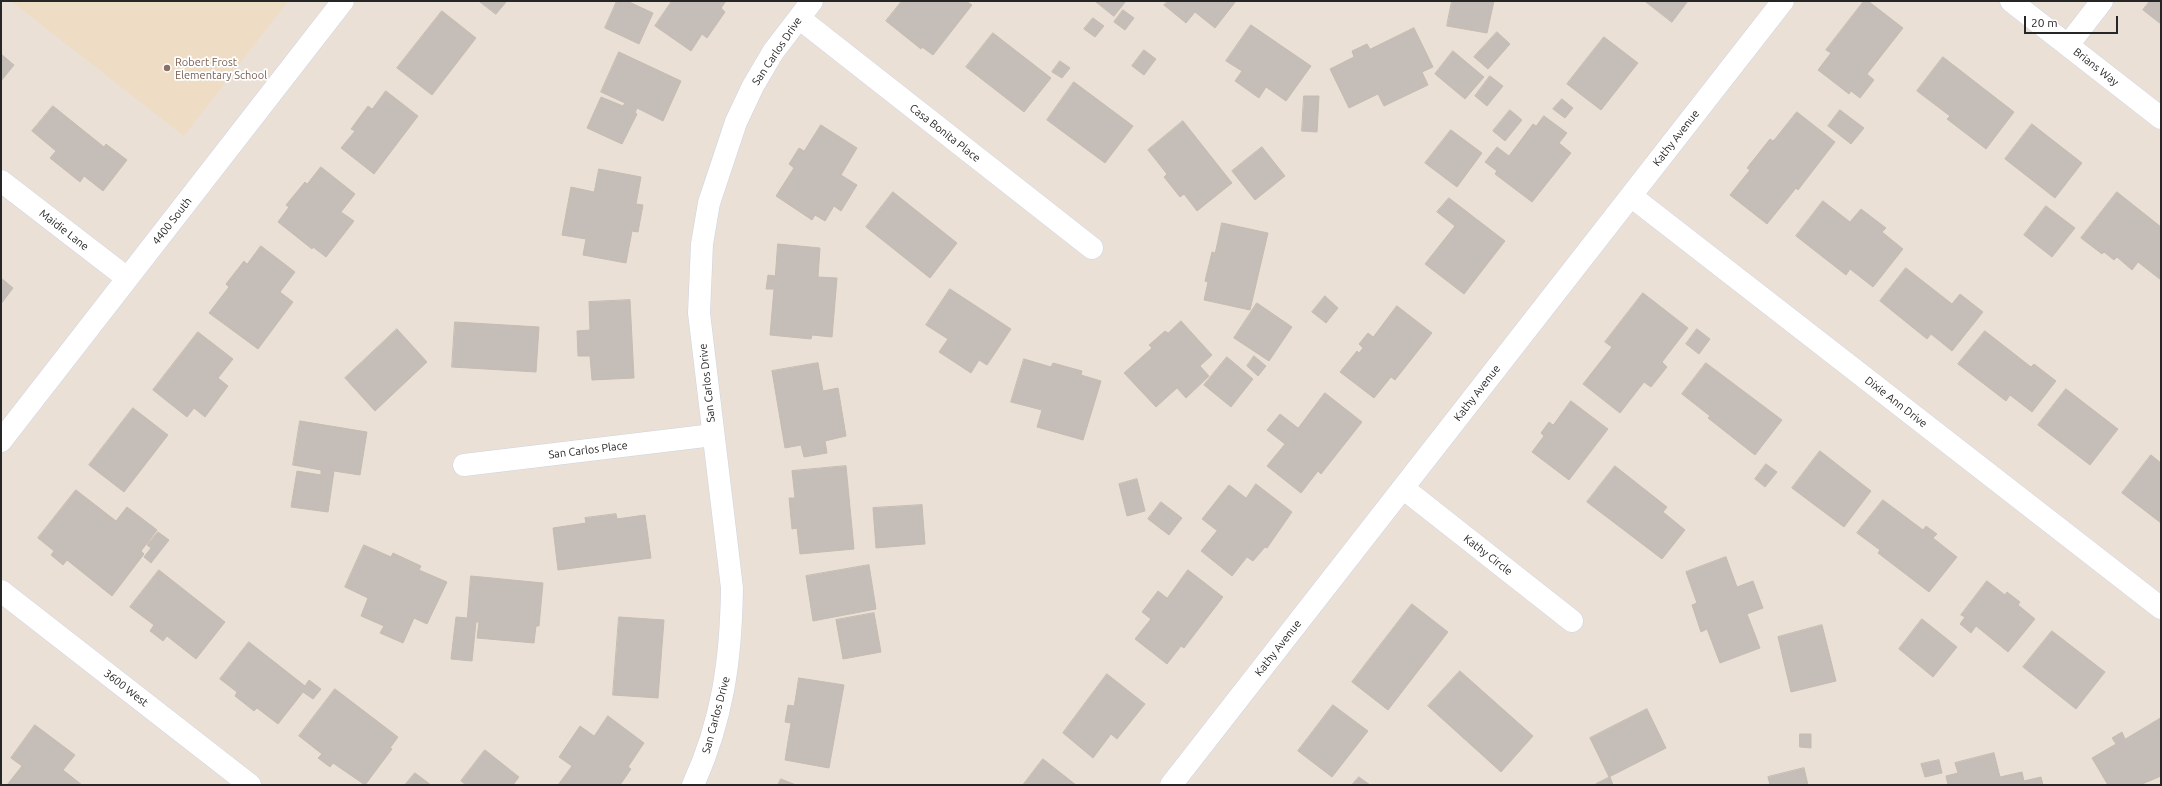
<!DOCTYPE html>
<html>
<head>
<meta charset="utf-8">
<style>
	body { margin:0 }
	#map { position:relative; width:2162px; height:786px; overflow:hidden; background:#ebe0d6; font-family:Ubuntu,sans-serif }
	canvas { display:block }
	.frame { position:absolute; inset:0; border:2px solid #262626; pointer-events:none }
	.scale { position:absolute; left:2024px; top:16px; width:94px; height:18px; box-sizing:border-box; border:2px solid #262626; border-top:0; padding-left:5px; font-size:12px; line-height:14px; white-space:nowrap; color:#262626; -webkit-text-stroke:3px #fff; paint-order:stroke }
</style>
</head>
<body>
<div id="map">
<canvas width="2162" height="786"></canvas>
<div class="frame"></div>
<div class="scale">20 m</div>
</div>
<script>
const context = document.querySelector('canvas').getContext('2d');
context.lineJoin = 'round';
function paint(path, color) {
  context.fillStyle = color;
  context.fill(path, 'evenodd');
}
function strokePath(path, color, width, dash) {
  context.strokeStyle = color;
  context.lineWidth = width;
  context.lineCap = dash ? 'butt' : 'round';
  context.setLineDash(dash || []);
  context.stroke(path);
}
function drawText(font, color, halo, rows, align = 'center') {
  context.font = font + ' Ubuntu,sans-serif';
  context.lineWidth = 3.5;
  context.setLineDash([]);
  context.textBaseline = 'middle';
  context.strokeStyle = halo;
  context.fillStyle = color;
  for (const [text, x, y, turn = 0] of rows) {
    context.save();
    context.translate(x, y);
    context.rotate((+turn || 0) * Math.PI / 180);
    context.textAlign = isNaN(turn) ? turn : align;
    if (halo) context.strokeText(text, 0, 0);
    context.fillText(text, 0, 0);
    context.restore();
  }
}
const education = new Path2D(`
	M11 1H288L184 136Z`);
const building = new Path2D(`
	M479 1H507L496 14Z
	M617 1H627L653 13 639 44 605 28Z
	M672 1H726L721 8 725 12 707 38 702 34 691 51 655 26Z
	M902 1H966L972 5 933 55 922 47 921 49 886 21Z
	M1095 1H1126L1114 16Z
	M1168 1H1236L1215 28 1195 12 1186 23 1164 5Z
	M1452 1H1494L1487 33 1447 26Z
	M1645 1H1688L1672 22Z
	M1864 1H1868L1903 28 1867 74 1874 80 1860 98 1851 91 1849 94 1818 70 1831 53 1826 50Z
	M2150 1H2161V24L2143 10Z
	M1123 10 1134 18 1125 30 1114 22Z
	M442 11 476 38 432 95 397 68Z
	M1093 18 1104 26 1095 37 1084 29Z
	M1251 25 1311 66 1286 101 1266 87 1259 98 1235 81 1242 71 1226 61Z
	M1414 28 1433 67 1422 72 1428 85 1384 106 1378 94 1349 108 1330 69 1354 57 1352 51 1367 44 1370 49Z
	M1497 32 1510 44 1488 69 1474 57Z
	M993 33 1051 78 1024 112 966 67Z
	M1604 37 1638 63 1601 110 1567 84Z
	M1144 50 1156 59 1144 75 1132 66Z
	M1453 51 1484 77 1465 99 1435 74Z
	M619 52 681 81 663 121 637 108 635 113 637 114 622 144 587 128 601 97 623 106 625 103 601 92Z
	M1 54 14 65 1 81Z
	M1943 57 2014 112 1986 149 1947 119 1950 116 1917 91Z
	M1060 61 1070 68 1062 78 1052 72Z
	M1490 76 1503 86 1487 106 1475 96Z
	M1074 82 1133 126 1105 163 1047 120Z
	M386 91 418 116 374 174 341 148 355 131 351 129 368 106 372 109Z
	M1304 96H1319L1317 132 1302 131Z
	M1562 99 1573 108 1565 118 1553 109Z
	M53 106 104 147 106 144 127 160 103 191 84 176 80 182 50 158 56 151 32 131Z
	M1510 110 1522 120 1505 141 1493 131Z
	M1840 110 1864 128 1851 144 1828 126Z
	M1797 112 1835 142 1798 190 1796 188 1767 224 1730 195 1750 170 1747 168 1770 139 1773 141 1775 139Z
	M1544 116 1567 133 1559 143 1571 153 1532 202 1495 174 1497 171 1485 162 1497 147 1509 156 1533 124 1536 126Z
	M1183 121 1232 183 1197 211 1184 194 1180 197 1164 177 1167 174 1148 150Z
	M2032 124 2082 163 2055 198 2005 159Z
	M821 125 857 148 841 175 857 185 841 211 834 206 825 221 815 215 812 220 776 196 794 168 789 164 799 148 804 151Z
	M1451 130 1482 153 1457 187 1425 163Z
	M1262 147 1285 176 1255 200 1232 171Z
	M321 167 355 194 341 212 354 221 326 257 313 247 312 249 278 222 289 207 286 205 305 182 307 184Z
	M599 169 641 177 636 204 643 205 638 232 632 231 626 263 583 255 586 239 562 235 571 187 594 192Z
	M893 192 957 243 930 278 866 227Z
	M2117 192 2161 227V280L2138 262 2132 270 2117 257 2114 260 2104 252 2102 254 2081 238Z
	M1449 198 1505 241 1464 294 1425 264 1455 226 1437 212Z
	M1823 201 1850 222 1861 209 1886 228 1882 232 1903 249 1873 287 1850 269 1846 275 1796 236Z
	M2046 206 2075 228 2052 257 2024 235Z
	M1222 223 1268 233 1250 310 1204 300 1208 282 1205 281 1212 252 1215 253Z
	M778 244 820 248 818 277 837 278 832 337 812 335 811 339 770 335 774 289H766L768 275 775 276Z
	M261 246 295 272 280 292 293 302 258 349 209 313 229 287 226 284 244 261 247 264Z
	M1906 268 1952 304 1960 294 1983 312 1952 351 1931 334 1927 339 1880 301Z
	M1 278 13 288 1 304Z
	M950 289 1011 329 987 365 979 360 971 373 939 352 948 339 926 325Z
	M1643 293 1688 328 1662 362 1667 367 1651 387 1644 382 1620 413 1583 384 1612 347 1605 342Z
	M1325 296 1338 308 1326 323 1312 312Z
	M630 300 634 378 592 380 590 356H578L577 331 590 330 589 302Z
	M1257 303 1292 327 1269 361 1234 338Z
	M1397 306 1432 333 1395 380 1391 377 1374 398 1340 372 1357 351 1359 353 1363 348 1359 344 1368 333 1373 337Z
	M1181 321 1212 355 1200 366 1209 376 1186 398 1177 388 1156 407 1124 373 1152 348 1149 345 1165 331 1168 333Z
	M455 322 539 327 536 372 452 367Z
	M397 329 427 362 375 411 345 378Z
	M1697 329 1710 339 1699 354 1686 344Z
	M1985 331 2031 367 2034 364 2056 381 2032 412 2010 395 2006 401 1958 364Z
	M198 332 233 359 218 378 228 386 205 417 194 408 187 417 153 390Z
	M1254 356 1266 366 1258 376 1247 366Z
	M1227 357 1253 379 1231 407 1204 385Z
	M1024 359 1051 367 1053 363 1082 371 1081 375 1101 381 1083 440 1037 427 1042 410 1011 402Z
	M818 363 823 391 838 388 846 436 825 441 827 453 804 457 801 445 785 448 772 371Z
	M1706 363 1782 420 1755 455 1708 418 1710 416 1682 394Z
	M2066 389 2118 429 2090 465 2038 425Z
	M1325 393 1362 422 1321 474 1318 471 1301 493 1267 466 1285 444 1267 430 1280 414 1298 428Z
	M1571 401 1608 429 1569 480 1532 452 1544 436 1541 433 1549 422 1553 425Z
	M133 408 168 435 124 492 89 465Z
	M300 421 367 432 360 475 334 471 328 512 291 507 297 471 321 475V470L293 465Z
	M1820 451 1871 491 1844 527 1792 488Z
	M2151 455 2161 463V523L2122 493Z
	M1766 464 1777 472 1765 487 1755 479Z
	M846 466 854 549 800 554 797 528 792 529 789 498H795L792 471Z
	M1615 466 1667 507 1663 512 1685 530 1662 559 1587 502Z
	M1137 479 1145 511 1127 516 1119 484Z
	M1256 484 1292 512 1267 548 1265 547 1253 561 1247 557 1232 576 1201 551 1217 531 1219 532 1202 519 1229 485 1246 498Z
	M76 490 116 521 127 507 157 530 141 551 144 554 112 596 67 560 63 565 51 555 54 551 38 538Z
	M1883 500 1923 530 1926 526 1937 534 1933 538 1957 557 1929 592 1878 553 1880 550 1857 533Z
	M1161 502 1182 518 1169 535 1148 519Z
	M922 505 925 544 876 548 873 508Z
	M616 514 617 519 645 515 651 558 558 570 553 528 586 523 585 518Z
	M158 532 169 540 151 563 144 557 151 548 147 545Z
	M364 545 391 557 393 553 421 566 419 570 447 582 427 624 414 618 403 643 380 633 384 626 361 616 368 598 345 587Z
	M1726 557 1737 587 1753 581 1763 608 1747 614 1760 648 1720 663 1707 629 1701 632 1692 605 1697 603 1686 572Z
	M869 565 876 609 813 621 806 576Z
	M159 570 225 622 196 659 167 636 163 641 150 631 154 625 130 607Z
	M1188 570 1223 597 1184 648 1181 646 1167 664 1135 639 1151 619 1142 612 1158 591 1167 598Z
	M471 576 543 583 539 626H536L534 643 477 638 479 622H476L472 661 451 659 456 617 467 618Z
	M1987 581 2005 595 2007 592 2020 602 2018 605 2035 619 2008 652 1976 626 1971 633 1960 624 1965 617 1961 615Z
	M1412 604 1448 632 1388 710 1352 682Z
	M874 613 881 652 843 659 836 620Z
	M619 617 664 620 658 698 613 695Z
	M1922 619 1957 647 1933 677 1899 649Z
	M1822 625 1836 681 1791 692 1778 637Z
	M2052 631 2105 672 2076 709 2023 667Z
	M249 642 305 686 309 680 321 689 313 699 303 692 278 724 257 708 254 711 235 696 237 692 220 679Z
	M1460 671 1533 736 1501 772 1428 706Z
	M1107 674 1145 704 1117 739 1111 734 1093 758 1063 733Z
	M799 678 844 685 829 768 785 760 791 723 785 722 788 705 794 706Z
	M335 689 398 737 390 748 392 749 365 785 333 763 330 767 318 758 322 754 299 736Z
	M1333 705 1368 731 1332 777 1298 751Z
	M1647 709 1666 748 1609 777 1590 738Z
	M608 716 644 743 628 767 631 769 620 785H558L572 766 559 757 580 726 594 736Z
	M2161 718V776L2140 785H2108L2092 758 2116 744 2112 738 2122 732 2125 739Z
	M35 725 75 755 63 770 82 785H7L22 766 11 758Z
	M1800 734H1811V748L1800 747Z
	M485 750 519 777 513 785H466L461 781Z
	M1994 753 2000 777 2022 772 2024 781 2041 777 2043 785H1948L1946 776 1958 773 1955 763Z
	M1043 759 1076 785H1023Z
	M1939 760 1942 773 1925 777 1921 764Z
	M1804 768 1808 785H1770L1768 777Z
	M415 773 431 785H405Z
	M1359 777 1370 785H1352Z
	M1610 777 1613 785H1596V784Z
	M781 779 796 785H778Z`);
const minor = new Path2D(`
	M2011 1 2161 118
	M799 18 1092 248
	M2068 45 2102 1
	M1 181 127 278
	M1631 196 2161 608
	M1 441 343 1
	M464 465 713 435
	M1403 488 1572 621
	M1 591 250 785
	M693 785C723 720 731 658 732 588L699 313 702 244 709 203 736 122 753 86 773 52 812 1
	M1171 785 1783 1`);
const markers = [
	[167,68,4,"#8d6e63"]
];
const streetNames = [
	["San Carlos Drive",777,51,-56],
	["Brians Way",2096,67,38],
	["Casa Bonita Place",945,133,38],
	["Kathy Avenue",1676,138,-52],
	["4400 South",172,221,-52],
	["Maidie Lane",64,230,38],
	["San Carlos Drive",707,383,-96],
	["Kathy Avenue",1477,393,-52],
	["Dixie Ann Drive",1896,402,38],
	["San Carlos Place",588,450,-7],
	["Kathy Circle",1488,555,38],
	["Kathy Avenue",1278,648,-52],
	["3600 West",126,688,38],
	["San Carlos Drive",716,715,-75]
];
const educationNames = [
	["Robert Frost",175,62],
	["Elementary School",175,75]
];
paint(education, '#eedcc4');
paint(building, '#c5bdb7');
strokePath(building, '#c5bcb1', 1);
strokePath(minor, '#ccd2e1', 23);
strokePath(minor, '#fff', 22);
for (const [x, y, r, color] of markers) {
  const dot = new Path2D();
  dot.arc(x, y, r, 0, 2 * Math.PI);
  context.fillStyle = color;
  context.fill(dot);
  strokePath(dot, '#fff', 1.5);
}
drawText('11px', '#262626', '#fff', streetNames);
drawText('11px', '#785e54', '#fff', educationNames, 'left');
</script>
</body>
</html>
